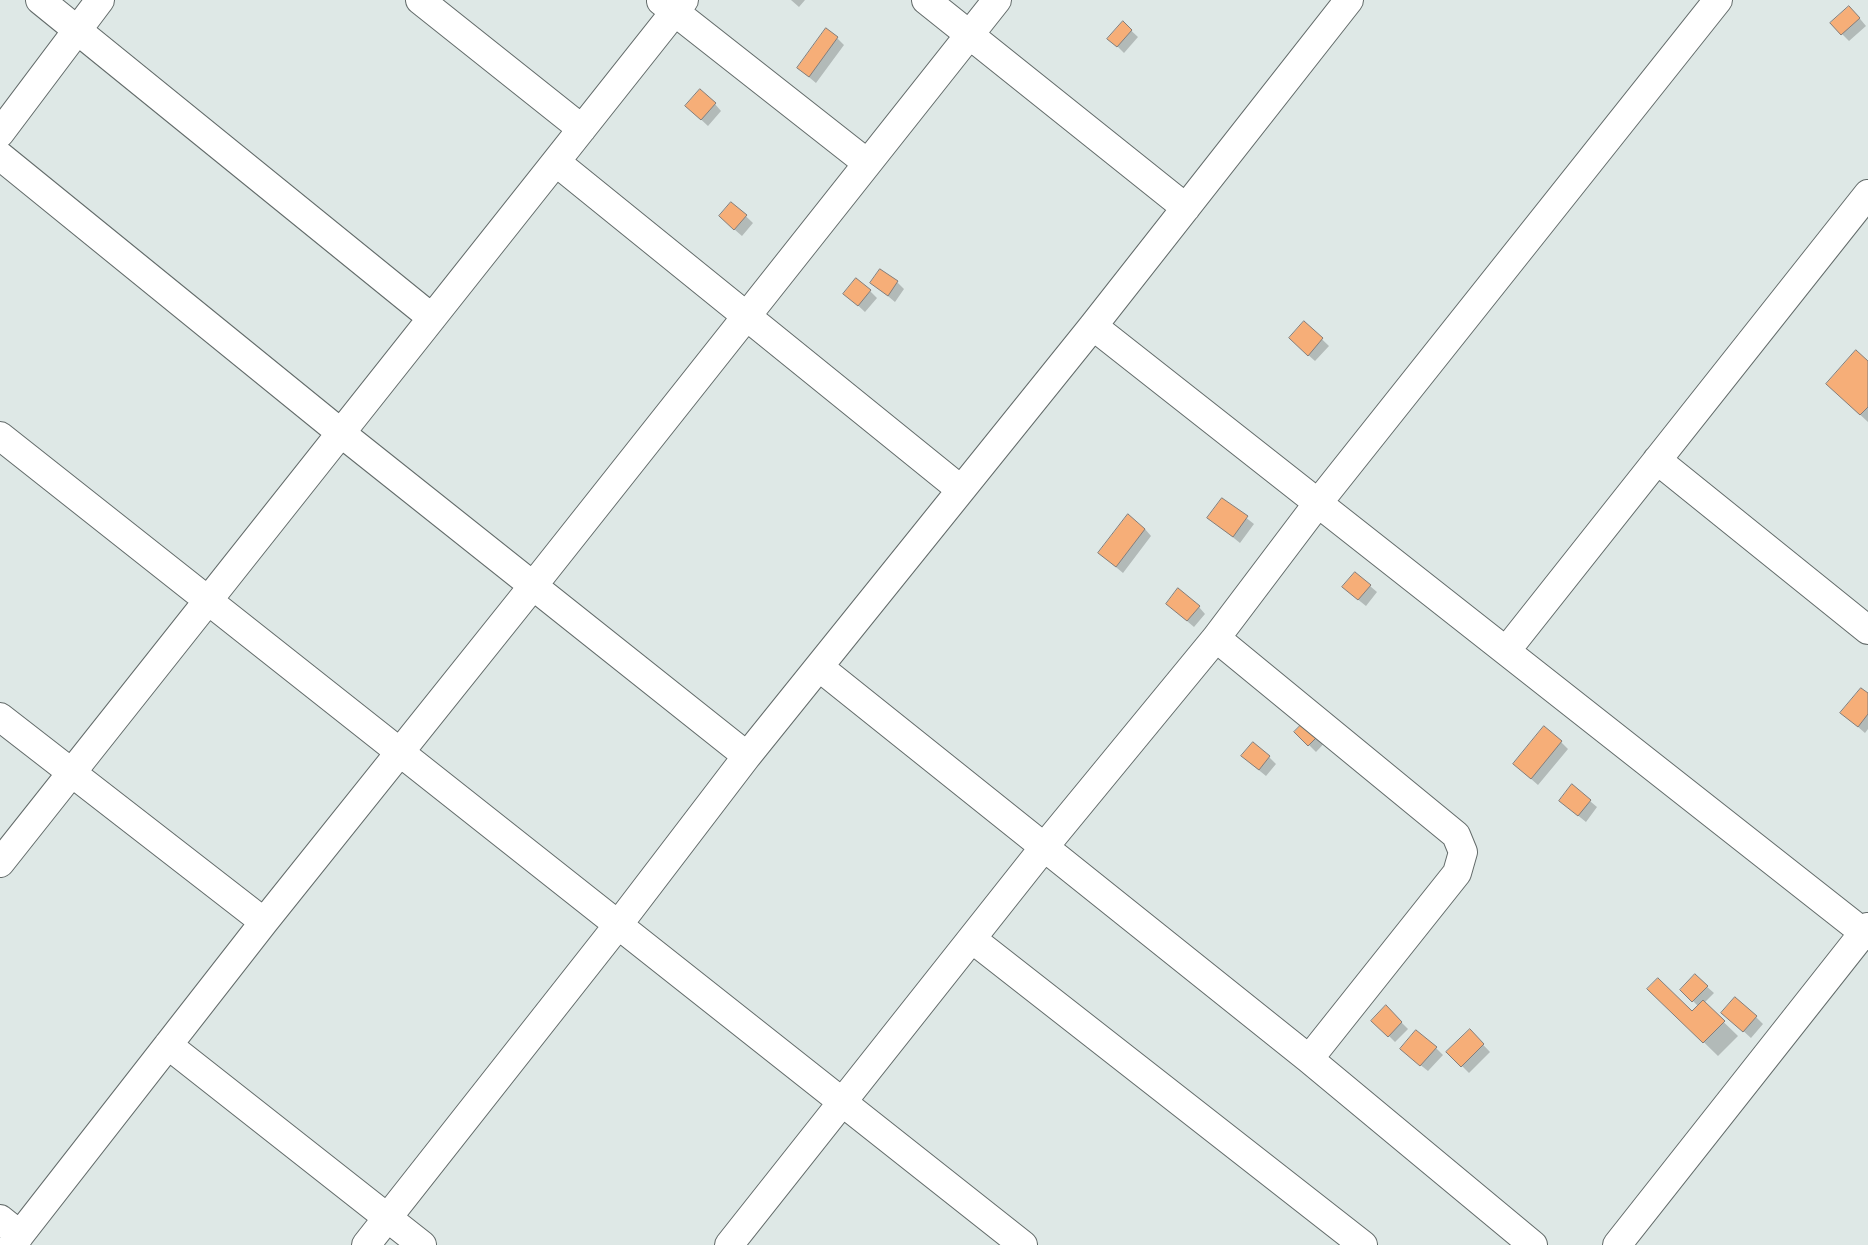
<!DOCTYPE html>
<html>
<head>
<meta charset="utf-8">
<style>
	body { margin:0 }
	canvas { display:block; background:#dee8e6 }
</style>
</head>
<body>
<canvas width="1868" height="1245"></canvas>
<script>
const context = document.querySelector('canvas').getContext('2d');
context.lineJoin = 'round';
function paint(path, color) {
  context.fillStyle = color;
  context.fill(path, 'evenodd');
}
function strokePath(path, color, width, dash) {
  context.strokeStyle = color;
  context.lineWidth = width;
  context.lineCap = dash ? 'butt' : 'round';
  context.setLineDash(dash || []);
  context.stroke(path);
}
const shadow = new Path2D(`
	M791 0H805L799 7Z
	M1856 14 1866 26 1849 41 1831 23Z
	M1123 23 1138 37 1124 53 1116 45Z
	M837 38 844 45 816 83 798 68Z
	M715 104 721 111 708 126 694 113Z
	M732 203 753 223 742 236 727 223Z
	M871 282H897L904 289 895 302Z
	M870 291 877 298 865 312 850 298Z
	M1304 322 1329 346 1315 361 1297 345Z
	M1868 363V422L1842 398Z
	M1222 499 1254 524 1240 543 1209 518Z
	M1145 529 1151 536 1123 573 1099 553Z
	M1370 586 1377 592 1366 606 1351 594Z
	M1199 607 1205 614 1194 627 1174 610Z
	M1868 695V729L1865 733 1842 713Z
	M1296 732 1330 737 1316 752Z
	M1561 742 1568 749 1538 785 1514 764Z
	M1269 757 1276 764 1266 776 1250 763Z
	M1572 786 1597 807 1586 822 1560 801Z
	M1695 976 1714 993 1704 1003 1738 1036 1718 1056 1649 989 1692 1013 1698 1006 1682 990Z
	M1386 1007 1408 1029 1395 1042 1373 1020Z
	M1756 1017 1763 1024 1751 1038 1730 1019Z
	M1470 1031 1490 1052 1469 1073 1448 1052Z
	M1436 1048 1443 1055 1428 1071 1409 1056Z`);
const building = new Path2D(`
	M1849 6 1860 18 1841 35 1830 23Z
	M1123 21 1132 30 1117 47 1107 39Z
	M826 28 838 37 809 77 797 68Z
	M700 89 716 103 701 120 685 106Z
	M731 202 747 215 734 230 719 216Z
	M880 269 898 281 888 296 870 283Z
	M856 278 871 290 858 306 843 294Z
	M1304 321 1323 338 1308 356 1289 338Z
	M1856 350 1868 361V407L1860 415 1826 384Z
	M1222 498 1248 516 1233 537 1207 518Z
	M1128 514 1145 529 1116 567 1098 553Z
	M1355 572 1371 585 1358 600 1342 587Z
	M1178 588 1200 606 1187 621 1166 604Z
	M1861 688 1868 693V714L1858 727 1840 713Z
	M1310 716 1324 730 1308 746 1294 732Z
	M1544 726 1562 741 1531 779 1513 764Z
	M1253 742 1270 756 1259 770 1241 756Z
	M1572 784 1591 800 1578 816 1559 801Z
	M1695 974 1708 986 1692 1002 1680 990Z
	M1658 978 1692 1011 1703 1000 1725 1021 1703 1043 1647 989Z
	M1735 997 1757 1016 1743 1032 1721 1013Z
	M1386 1005 1402 1022 1388 1037 1371 1021Z
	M1470 1029 1484 1044 1461 1067 1446 1052Z
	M1416 1030 1437 1047 1420 1066 1400 1049Z`);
const minor = new Path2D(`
	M40 0 432 318
	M420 0 582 129
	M926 0 1186 208
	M661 1 867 163
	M0 133 100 0
	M0 156 341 433 747 756
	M556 162 960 489
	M1093 326 1868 936
	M0 436 1023 1245
	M1657 460 1868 630
	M1216 638 1456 835 1463 852 1457 873 1309 1059
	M1506 651 1868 194
	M819 667 1309 1059 1533 1245
	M0 717 264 922
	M0 863 684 0
	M972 939 1363 1245
	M168 1045 422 1245
	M0 1219 20 1235
	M12 1245 264 922 532 587 997 0
	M366 1245 618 925 747 756 1093 326 1349 0
	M729 1245 1045 846 1216 638 1318 503 1718 0
	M1617 1245 1868 927`);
paint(shadow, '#0003');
paint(building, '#f6ae78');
strokePath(building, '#847d79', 1);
strokePath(minor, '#636b6a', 30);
strokePath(minor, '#fff', 28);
</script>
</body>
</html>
